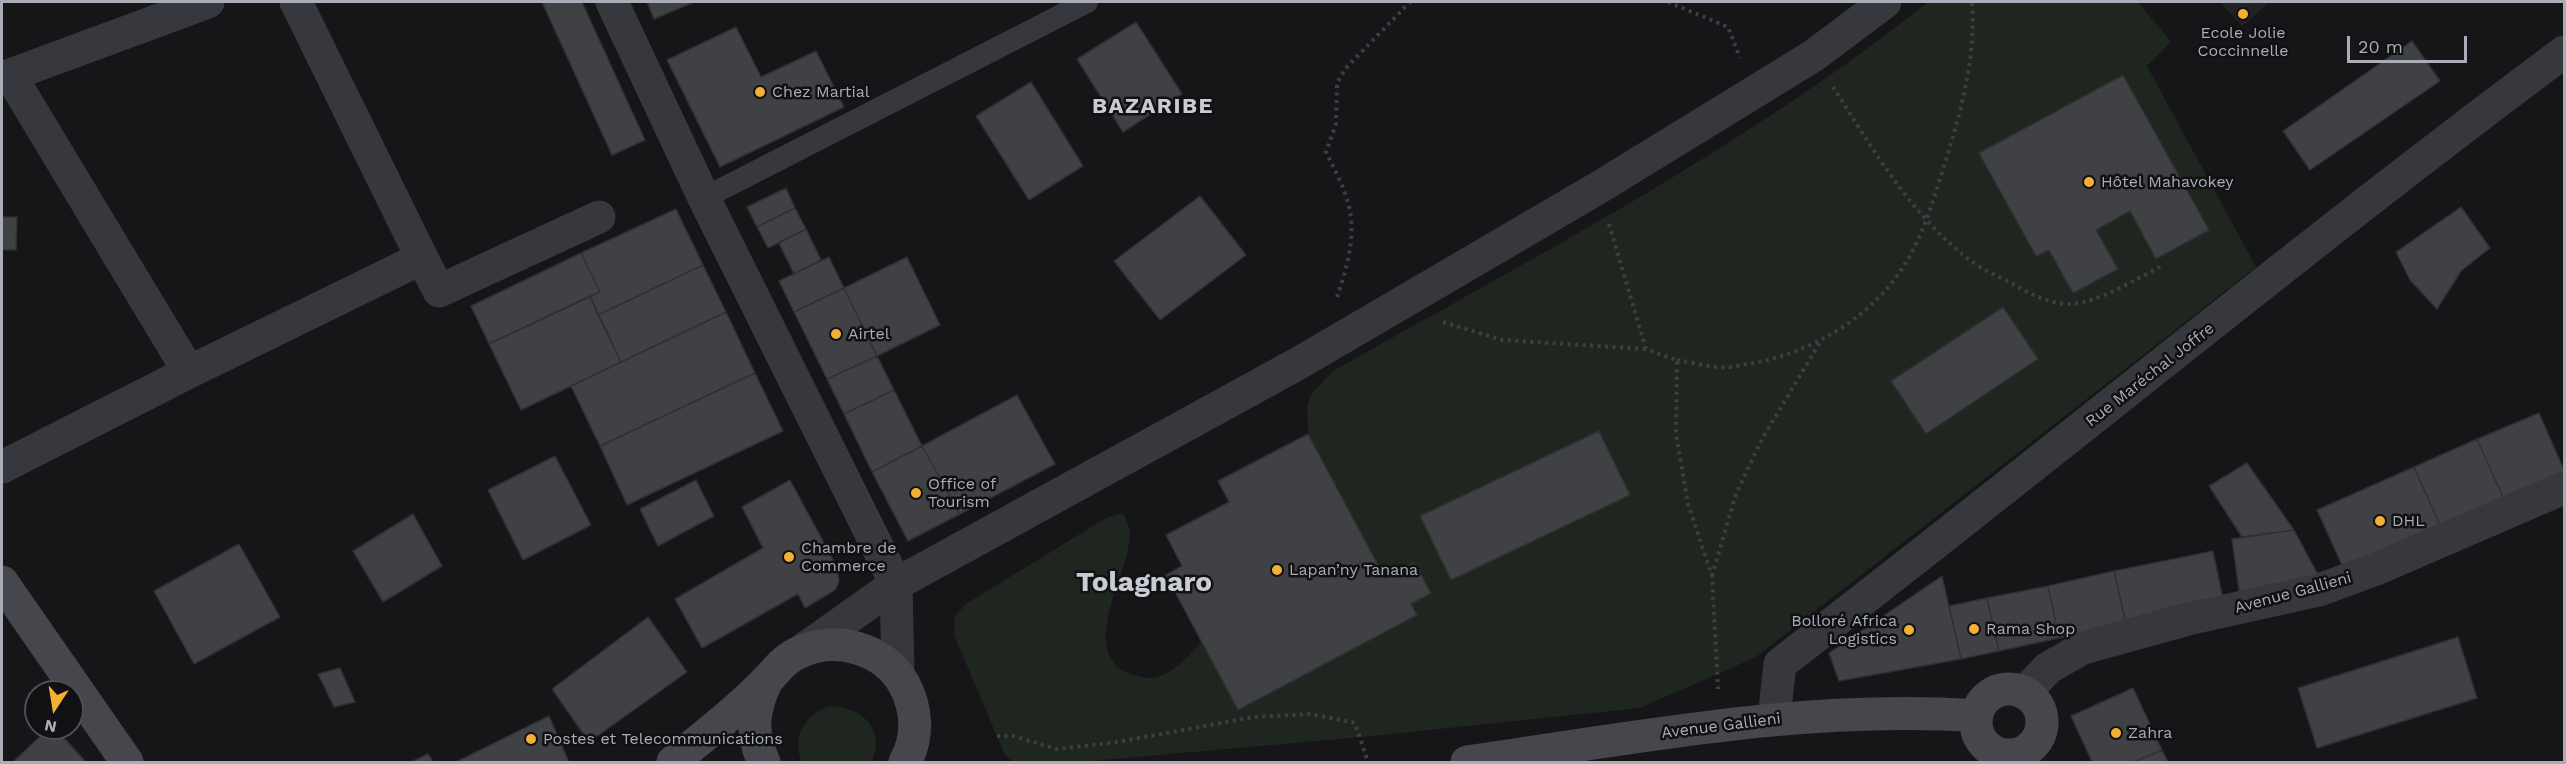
<!DOCTYPE html>
<html>
<head>
<meta charset="utf-8">
<style>
	body { margin:0 }
	#map { position:relative; width:2566px; height:764px; overflow:hidden; background:#161618; font-family:"Work Sans",sans-serif }
	canvas { display:block }
	.frame { position:absolute; inset:0; border:3px solid #a8adb8; pointer-events:none }
	.north { position:absolute; left:24px; top:680px; width:60px; height:60px; box-sizing:border-box; background:#111113; border:2px solid #4d4f55; border-radius:50%; rotate:192deg; font-size:16px; font-weight:700; line-height:24px; text-align:center; color:#a8adb8 }
	.north::after { content:''; display:block; margin:auto; width:21px; height:27px; background:#f2b134; clip-path:polygon(50% 0,100% 100%,50% 72%,0 100%) }
	.scale { position:absolute; left:2347px; top:36px; width:120px; height:27px; box-sizing:border-box; border:3px solid #a8adb8; border-top:0; padding-left:8px; font-size:18px; line-height:21px; white-space:nowrap; color:#a8adb8; -webkit-text-stroke:4px #111113; paint-order:stroke }
</style>
</head>
<body>
<div id="map">
<canvas width="2566" height="764"></canvas>
<div class="frame"></div>
<div class="north">N</div>
<div class="scale">20 m</div>
</div>
<script>
const context = document.querySelector('canvas').getContext('2d');
context.lineJoin = 'round';
function paint(path, color) {
  context.fillStyle = color;
  context.fill(path, 'evenodd');
}
function strokePath(path, color, width, dash) {
  context.strokeStyle = color;
  context.lineWidth = width;
  context.lineCap = dash ? 'butt' : 'round';
  context.setLineDash(dash || []);
  context.stroke(path);
}
function drawText(font, color, halo, rows, align = 'center') {
  context.font = font + ' "Work Sans",sans-serif';
  context.lineWidth = 5;
  context.setLineDash([]);
  context.textBaseline = 'middle';
  context.strokeStyle = halo;
  context.fillStyle = color;
  for (const [text, x, y, turn = 0] of rows) {
    context.save();
    context.translate(x, y);
    context.rotate((+turn || 0) * Math.PI / 180);
    context.textAlign = isNaN(turn) ? turn : align;
    if (halo) context.strokeText(text, 0, 0);
    context.fillText(text, 0, 0);
    context.restore();
  }
}
const built = new Path2D(`
	M2220 2H2270L2242 26Z`);
const green = new Path2D(`
	M1928 2H2138L2171 42 2147 66 2256 267 1756 657 1640 708 1362 737 1080 762H1014L1005 755 954 635 955 616 966 604 1106 518 1123 513C1125 519 1129 525 1130 531 1132 569 1080 642 1123 671 1128 674 1136 675 1141 677 1164 684 1188 657 1202 641L1239 709 1417 615 1411 604 1431 593 1414 562 1385 578 1308 434 1307 406 1312 393 1333 371C1536 256 1745 148 1928 2Z
	M829 706C863 707 885 728 872 762H802C791 737 805 715 829 706Z`);
const building = new Path2D(`
	M542 2H582L645 140 612 155Z
	M647 2H694L654 19Z
	M1136 22 1182 94 1123 132 1077 59Z
	M736 27 761 77 816 51 844 107 720 167 667 60Z
	M2412 41 2440 81 2310 170 2283 131Z
	M2123 75 2209 230 2156 259 2130 211 2096 230 2118 269 2073 293 2049 250 2036 256 1979 153Z
	M1031 82 1083 166 1029 200 976 116Z
	M786 188 795 208 757 227 747 207Z
	M1200 196 1246 255 1160 320 1114 261Z
	M2461 207 2490 248 2461 271 2437 309 2410 280 2396 252Z
	M795 208 806 229 768 248 757 227Z
	M676 209 703 265 598 315 590 296 600 292 581 253Z
	M2 217H17L16 250H2Z
	M806 229 821 260 794 274 779 243Z
	M581 253 600 292 489 344 471 306Z
	M829 257 844 288 794 312 779 281Z
	M907 257 940 325 877 356 844 288Z
	M703 265 726 312 621 362 598 315Z
	M844 288 877 356 827 379 794 312Z
	M590 296 621 362 521 410 489 344Z
	M2003 307 2038 359 1926 434 1891 381Z
	M726 312 755 373 600 446 571 386Z
	M877 356 894 390 844 414 827 379Z
	M755 373 783 431 627 505 600 446Z
	M894 390 922 446 872 472 844 414Z
	M1017 395 1055 464 960 514 922 446Z
	M2539 413 2564 470V479L2506 504 2477 439Z
	M1599 431 1630 495 1451 580 1420 516Z
	M1308 434 1385 578 1414 562 1431 593 1411 604 1417 615 1238 710 1166 575 1182 566 1166 535 1229 502 1218 481Z
	M2477 439 2506 504 2443 532 2414 467Z
	M922 446 960 514 908 541 872 472Z
	M555 456 591 525 523 560 488 490Z
	M2247 463 2294 530 2242 537 2209 486Z
	M2414 467 2443 532 2346 574 2317 510Z
	M696 480 714 516 658 546 640 509Z
	M790 480 837 567 839 582 835 590 805 608 798 594 702 648 675 599 763 548 742 507Z
	M413 514 442 566 383 602 353 551Z
	M2294 530 2323 584 2240 598 2232 539Z
	M239 544 280 617 194 664 154 591Z
	M2213 551 2224 604 2126 624 2114 571Z
	M2114 571 2126 624 2059 638 2048 586Z
	M1942 576 1961 659 1839 681 1829 653Z
	M2048 586 2059 638 1999 651 1987 598Z
	M1987 598 1999 651 1961 659 1949 606Z
	M648 617 687 672 589 742 552 689Z
	M2458 637 2477 698 2317 748 2298 688Z
	M340 668 355 702 334 707 318 674Z
	M2133 688 2162 750 2134 762H2092L2071 716Z
	M549 716 569 762H456Z
	M49 728H55L86 762H13Z
	M2162 750 2168 762H2134Z
	M428 754 433 762H411Z`);
const path = new Path2D(`
	M1668 2 1728 27 1740 58
	M1833 87C1873 149 1911 216 1971 261 1983 270 1998 276 2011 283 2029 293 2048 304 2070 304 2098 303 2136 279 2162 266
	M1609 224 1646 349 1677 360 1676 434 1688 504 1712 576 1718 689
	M1337 297C1345 273 1354 244 1351 219 1349 195 1336 173 1326 152L1336 124 1337 83 1346 68 1410 2
	M1443 322 1502 340 1646 349
	M1677 360C1691 362 1707 367 1722 367 1730 368 1740 365 1749 364 1811 353 1872 318 1905 264 1926 230 1936 191 1948 153 1963 103 1976 54 1972 2
	M1712 576 1736 494 1762 439 1820 342
	M997 736H1013L1057 749 1118 742 1253 717 1311 714 1355 723 1368 762`);
const lane = new Path2D(`
	M704 198 1087 2`);
const street = new Path2D(`
	M612 2 704 198 896 584 898 674
	M10 75 189 372
	M2 78 208 2
	M422 258 439 291 599 217
	M2 467 189 372 422 258 296 2
	M800 652 896 584 1299 363 1598 188 1813 56 1885 2
	M2024 693 2048 668 2083 648 2188 619 2319 590 2376 569 2564 488
	M1774 718 1780 664C2043 462 2298 250 2564 52`);
const secondary = new Path2D(`
	M2 582 127 762
	M1976 722a33 33 0 1 1 66 0a33 33 0 1 1-66 0Z
	M673 762C703 736 738 711 766 681 777 670 785 658 800 652 837 635 884 649 904 684 917 709 919 737 905 762
	M764 762C750 734 753 710 766 682
	M1467 762C1636 738 1805 704 1977 716`);
const markers = [
	[2243,14,6,"#f2b134"],
	[760,92,6,"#f2b134"],
	[2089,182,6,"#f2b134"],
	[836,334,6,"#f2b134"],
	[916,493,6,"#f2b134"],
	[2380,521,6,"#f2b134"],
	[789,557,6,"#f2b134"],
	[1277,570,6,"#f2b134"],
	[1974,629,6,"#f2b134"],
	[1909,630,6,"#f2b134"],
	[2116,733,6,"#f2b134"],
	[531,739,6,"#f2b134"]
];
const poiNames = [
	["Ecole Jolie",2243,33,"center"],
	["Coccinnelle",2243,51,"center"],
	["Chez Martial",772,92],
	["Hôtel Mahavokey",2101,182],
	["Airtel",848,334],
	["Office of",928,484],
	["Tourism",928,502],
	["DHL",2392,521],
	["Chambre de",801,548],
	["Commerce",801,566],
	["Lapan’ny Tanana",1289,570],
	["Bolloré Africa",1897,621,"right"],
	["Logistics",1897,639,"right"],
	["Rama Shop",1986,629],
	["Zahra",2128,733],
	["Postes et Telecommunications",543,739]
];
const streetNames = [
	["Rue Maréchal Joffre",2150,375,-38],
	["Avenue Gallieni",2293,593,-15],
	["Avenue Gallieni",1721,726,-7]
];
const districtNames = [
	["BAZARIBE",1153,107]
];
const townNames = [
	["Tolagnaro",1144,583]
];
paint(built, '#222225');
paint(green, '#1e261f');
paint(building, '#404145');
strokePath(building, '#303034', 1.5);
strokePath(path, '#3d3f44', 4, [3, 4.5]);
strokePath(lane, '#37383d', 22);
strokePath(street, '#37383d', 33);
strokePath(secondary, '#45474d', 33);
for (const [x, y, r, color] of markers) {
  const dot = new Path2D();
  dot.arc(x, y, r, 0, 2 * Math.PI);
  context.fillStyle = color;
  context.fill(dot);
  strokePath(dot, '#111113', 2);
}
drawText('16px', '#a8adb8', '#111113', poiNames, 'left');
drawText('16px', '#a8adb8', '#111113', streetNames);
context.letterSpacing = '1.5px';
drawText('bold 22px', '#c9ccd4', '#111113', districtNames);
context.letterSpacing = '0px';
drawText('bold 28px', '#c9ccd4', '#111113', townNames);
</script>
</body>
</html>
